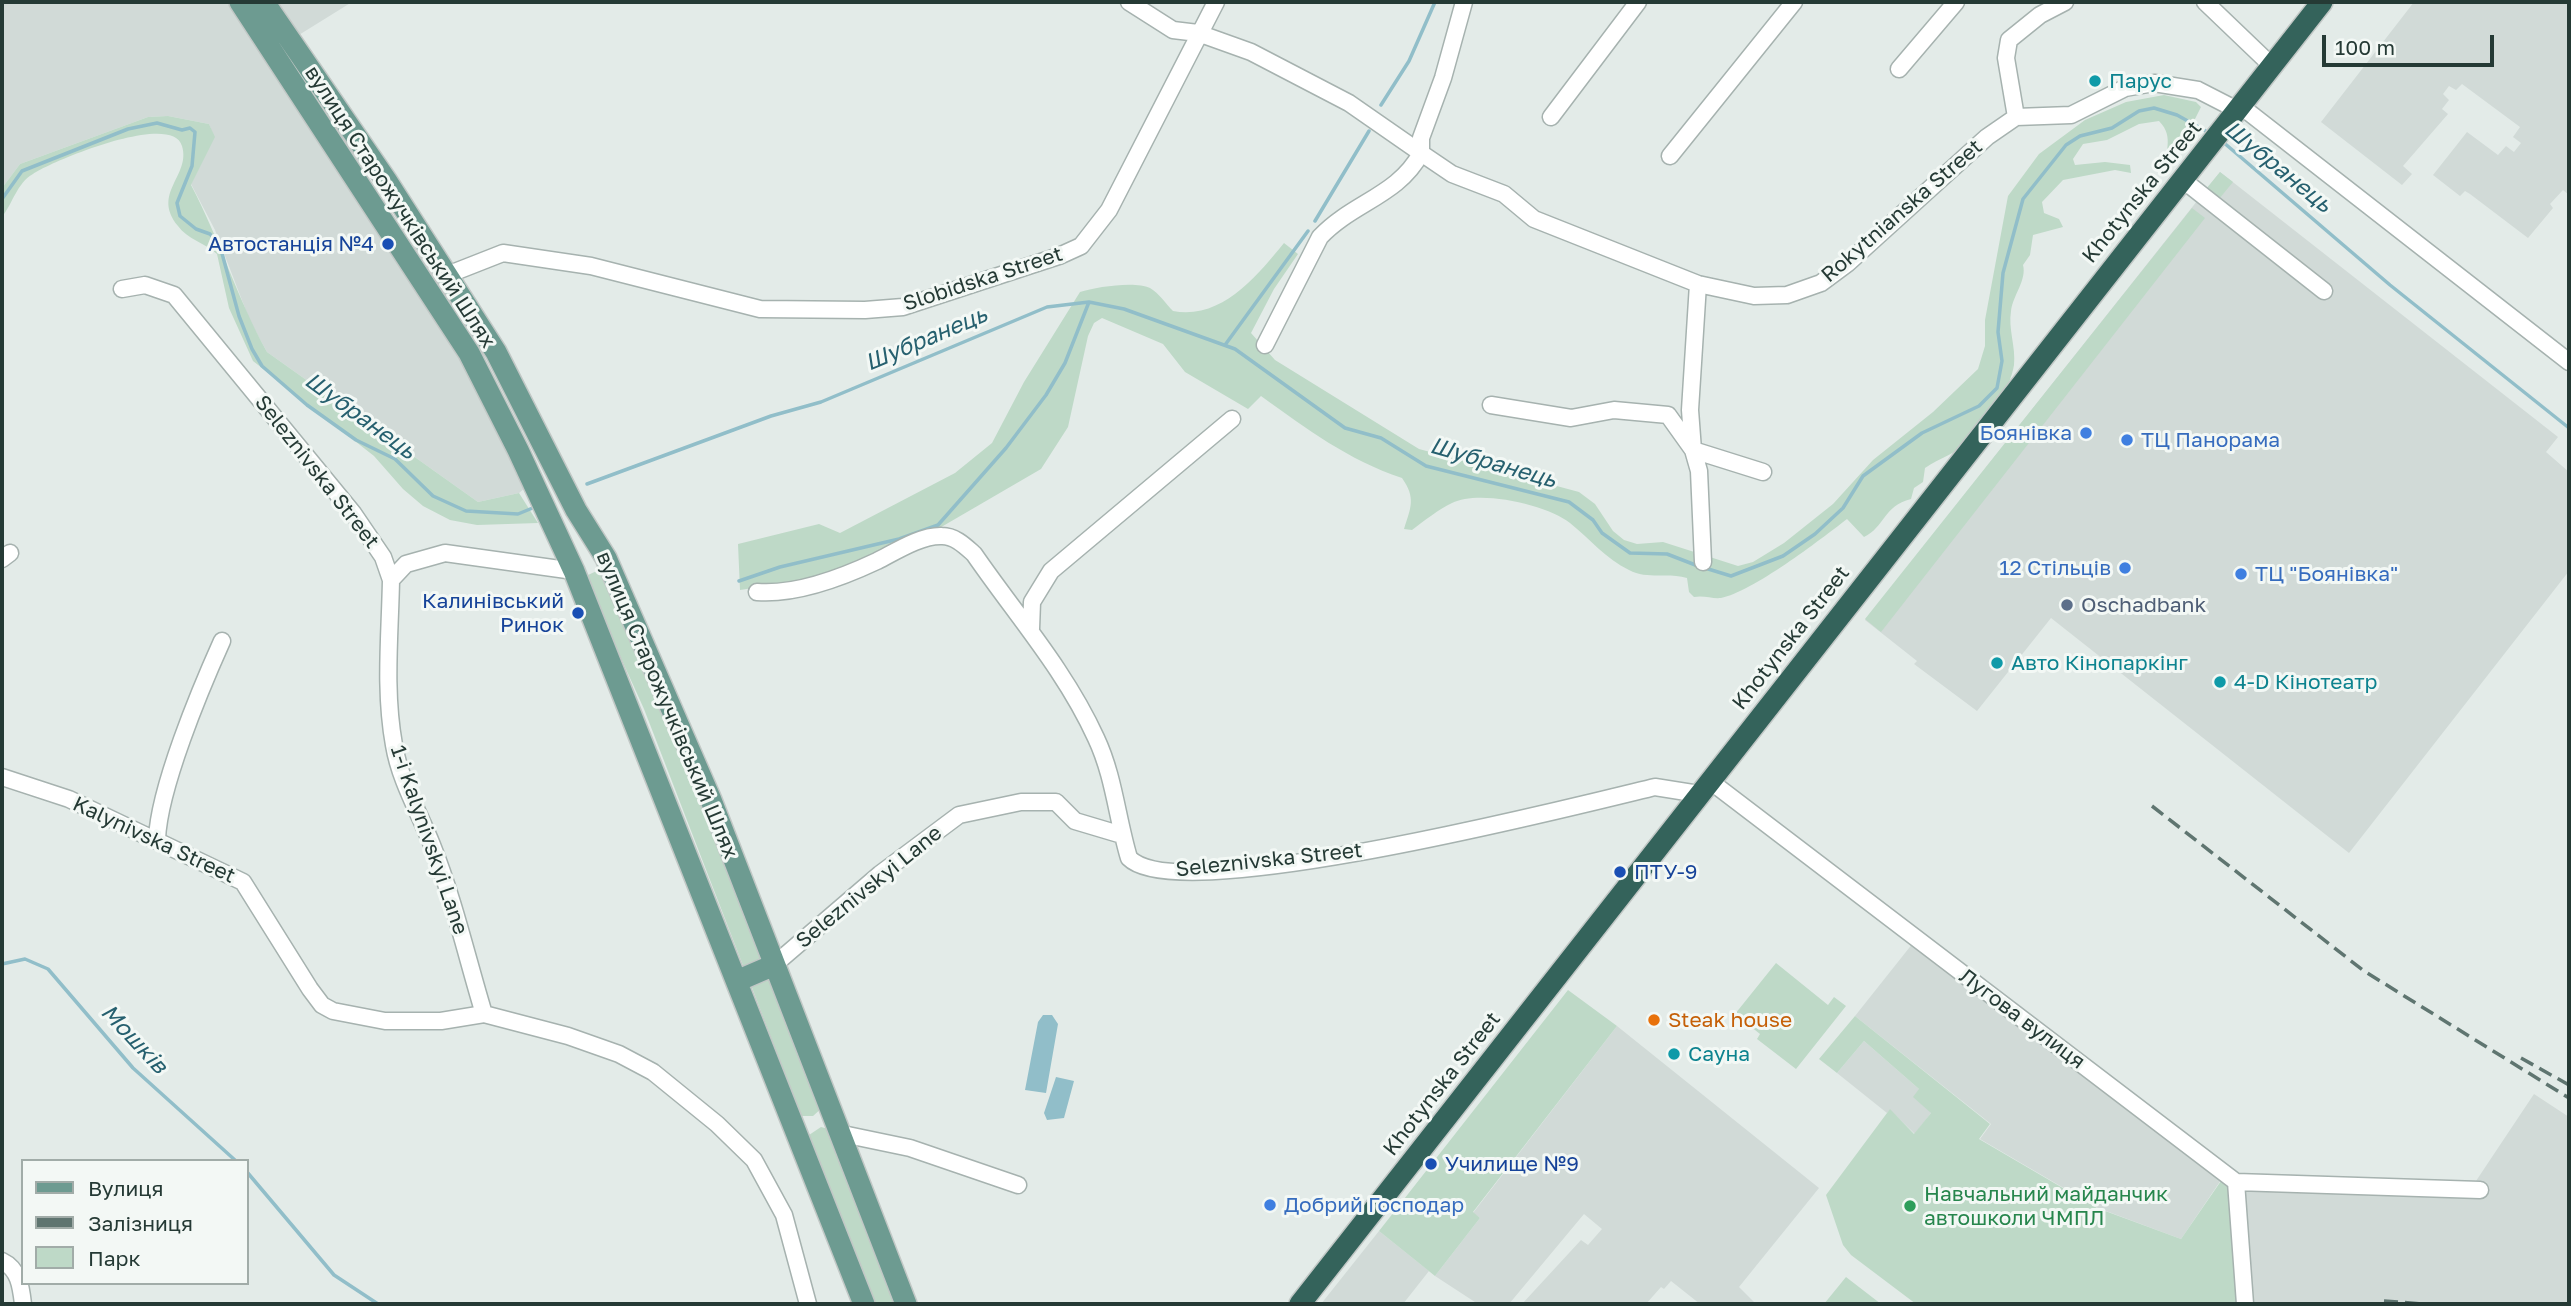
<!DOCTYPE html>
<html>
<head>
<meta charset="utf-8">
<style>
	body { margin:0 }
	#map { position:relative; width:2571px; height:1306px; overflow:hidden; background:#e3ebe8; font-family:"Golos Text",sans-serif }
	canvas { display:block }
	.frame { position:absolute; inset:0; border:4px solid #253a35; pointer-events:none }
	.legend { position:absolute; left:21px; top:1159px; width:228px; height:126px; box-sizing:border-box; background:#f3f8f5; border:2px solid #a1aca8; margin:0; padding:9px 12px; list-style:none; font-size:21px; color:#253a35 }
	.legend li { display:flex; align-items:center; gap:14px; height:35px }
	.legend b { width:35px; border:2px solid #a1aca8 }
	.scale { position:absolute; left:2322px; top:35px; width:172px; height:32px; box-sizing:border-box; border:4px solid #253a35; border-top:0; padding-left:9px; font-size:21px; line-height:24px; white-space:nowrap; color:#253a35; -webkit-text-stroke:5px #f3f8f5; paint-order:stroke }
</style>
</head>
<body>
<div id="map">
<canvas width="2571" height="1306"></canvas>
<div class="frame"></div>
<ul class="legend">
<li><b style="height:9px;background:#6d9b91"></b>Вулиця</li>
<li><b style="height:9px;background:#5f7570"></b>Залізниця</li>
<li><b style="height:19px;background:#bed9c7"></b>Парк</li>
</ul>
<div class="scale">100 m</div>
</div>
<script>
const context = document.querySelector('canvas').getContext('2d');
context.lineJoin = 'round';
function paint(path, color) {
  context.fillStyle = color;
  context.fill(path, 'evenodd');
}
function strokePath(path, color, width, dash) {
  context.strokeStyle = color;
  context.lineWidth = width;
  context.lineCap = dash ? 'butt' : 'round';
  context.setLineDash(dash || []);
  context.stroke(path);
}
function drawText(font, color, halo, rows, align = 'center') {
  context.font = font + ' "Golos Text",sans-serif';
  context.lineWidth = 6;
  context.setLineDash([]);
  context.textBaseline = 'middle';
  context.strokeStyle = halo;
  context.fillStyle = color;
  for (const [text, x, y, turn = 0] of rows) {
    context.save();
    context.translate(x, y);
    context.rotate((+turn || 0) * Math.PI / 180);
    context.textAlign = isNaN(turn) ? turn : align;
    if (halo) context.strokeText(text, 0, 0);
    context.fillText(text, 0, 0);
    context.restore();
  }
}
const built = new Path2D(`
	M2 2H243L537 478 519 493 478 502 267 352 250 321 215 230 191 184 214 137 209 124 168 116 148 117 20 164 2 188Z
	M269 2H352L294 38Z
	M2414 2H2569V195L2563 190 2550 204 2553 208 2528 238 2470 194 2465 191 2460 196 2433 175 2467 132 2498 155 2506 146 2514 152 2521 143 2513 137 2520 127 2462 84 2456 90 2449 86 2443 94 2449 100 2442 109 2448 114 2403 166 2412 174 2402 185 2321 122Z
	M2220 172 2558 437 2546 452 2569 472V571L2349 853 2051 618 1977 711 1914 664 1917 661 1865 620Z
	M1913 943 2221 1180 2181 1239 2098 1208 1980 1139 1991 1124 1855 1016Z
	M1617 1026 1819 1188 1739 1287 1756 1304H1700L1671 1281 1664 1289 1661 1287 1646 1304H1522L1581 1240 1588 1245 1602 1229 1584 1214 1509 1304H1478L1435 1276 1480 1218 1473 1213Z
	M1864 1041 1919 1089 1931 1113 1915 1134 1890 1110 1887 1113 1837 1073Z
	M2534 1094 2569 1117V1304H2250L2242 1173 2476 1181Z
	M1379 1231 1429 1271 1403 1304H1321Z`);
const green = new Path2D(`
	M2164 95 2196 102 2201 107 2168 173C2162 153 2176 138 2159 121L2139 124 2107 140 2083 144 2073 159 2075 165 2105 162 2130 165 2131 173 2115 170 2063 180 2042 202 2044 213 2059 219 2063 227 2033 235 2030 255 2023 265C2027 280 2013 295 2011 311 2008 329 2016 347 2014 365 2010 390 1988 422 1970 440 1958 453 1939 458 1925 468L1923 482 1914 488 1911 499C1883 506 1885 527 1864 537L1847 519C1820 540 1752 592 1721 598 1712 599 1704 595 1694 597L1689 592 1687 578C1668 572 1648 580 1629 570 1606 559 1590 539 1570 523 1548 505 1479 489 1452 503 1439 509 1424 521 1412 530L1404 529C1411 507 1416 498 1402 478 1348 460 1307 429 1261 396L1248 409 1185 372 1163 344 1102 318 1094 323 1088 336 1068 427 1041 469 943 526 870 560 805 580 740 590 738 544 819 524 840 533 955 473 992 443 1024 382 1080 292C1096 287 1135 281 1150 288 1159 293 1166 304 1173 311 1222 320 1257 276 1284 243L1298 254 1274 289 1251 333 1275 360 1419 449 1579 492 1595 504 1613 531 1624 540 1637 544 1663 542 1738 566 1753 562 1784 543 1833 504 1873 460 1933 412 1978 369 1985 346V320L2008 196 2039 154 2085 120 2126 102Z
	M168 116 209 124 215 137 191 185C220 240 237 298 267 352L478 502 519 493 538 523 477 525 450 520 423 506 403 489 374 456 253 361 229 308 217 254C205 243 187 239 178 226 151 193 191 176 182 146 172 111 52 161 33 174 17 183 13 203 2 217V188L20 164 148 117Z
	M2220 172 2233 182 2219 199 2206 189Z
	M2192 208 2205 218 1881 632 1865 619Z
	M601 569 607 574 766 959 744 968 644 709 587 583 588 575Z
	M1776 963 1828 1005 1834 997 1846 1006 1796 1069 1757 1039 1760 1034 1735 1014Z
	M772 977 823 1107 813 1116H801L751 985Z
	M1568 990 1617 1026 1473 1212 1480 1218 1435 1276 1379 1231Z
	M1855 1016 1990 1124 1979 1139 2097 1208 2181 1239 2221 1181 2232 1190 2241 1304H1916L1851 1255 1843 1245 1826 1195 1890 1109 1914 1134 1931 1113 1913 1097 1919 1089 1864 1041 1837 1073 1819 1059Z
	M821 1127 832 1130 901 1304H873L809 1135Z
	M1846 1277 1881 1304H1824Z`);
const water = new Path2D(`
	M1043 1015H1052L1058 1024 1046 1093 1025 1090 1038 1022Z
	M1056 1077 1074 1081 1064 1118 1047 1120 1044 1113Z`);
const stream = new Path2D(`
	M1381 105 1409 61 1435 2
	M2223 142 2390 285 2569 428
	M2 199 22 171 128 129 157 123 182 130 190 128 195 132 192 166 177 203 180 216 196 229 210 234 220 246 239 316 252 349 262 366 307 405 356 440 395 459 433 496 466 511 518 514 535 507
	M1315 221 1369 131
	M1225 345 1308 231
	M587 484 771 416 821 402 1047 307 1089 302 1124 309 1235 349 1345 428 1381 438 1426 466 1569 502 1593 520 1602 533 1630 553 1667 554 1698 566
	M1705 568 1731 576 1783 556 1815 534 1843 508 1863 476 1922 433 1979 406 1997 388 2002 361 1998 332 2003 273 2023 199 2066 145 2080 136 2112 128 2139 111 2154 108 2177 115 2211 134
	M739 581 780 567 899 539 938 525 1006 448 1046 395 1065 363 1089 302
	M2 964 25 959 48 969 133 1068 236 1161
	M247 1172 334 1275 378 1304`);
const minor = new Path2D(`
	M1129 2 1173 30 1198 33 1251 52 1349 103 1421 153
	M2205 2 2273 67
	M1899 69 1956 2
	M2242 107 2569 362
	M1551 117 1638 2
	M2016 117 2071 115 2125 88 2154 83 2198 90 2239 111
	M1421 153V138L1443 78 1464 2
	M1670 156 1794 2
	M2183 180 2324 291
	M447 275 503 253 591 266 760 309 865 310 903 307 1059 256 1081 246 1109 210 1216 2
	M1698 284 1690 410 1693 450 1699 471 1703 562
	M122 289 145 285 174 295 353 513 383 557 391 580 406 564 445 553 574 571
	M1265 345 1320 237C1353 202 1398 196 1421 153L1452 174 1504 194 1534 219 1698 284 1754 296 1787 295 1821 283 1848 263 1987 137 2016 117 2006 58 2009 40 2040 15 2065 2
	M1491 405 1571 418 1614 410 1668 415 1693 450 1763 472
	M2 559 10 553
	M391 580C390 635 384 690 394 745 400 781 419 812 432 845 454 900 467 958 484 1014
	M757 592C795 595 843 577 877 561 895 552 921 535 942 536 955 536 965 546 974 554 1016 615 1065 670 1096 738 1114 776 1117 818 1129 858 1178 908 1576 806 1655 787L1699 794
	M1031 629 1032 602 1051 571 1232 419
	M2 777 69 799 243 882 310 989 322 1005 333 1011 385 1021H441L484 1014 568 1036 619 1054 653 1072 717 1124 754 1160 784 1215 808 1304
	M1710 781 2236 1182 2245 1304
	M157 839C159 788 200 690 222 641
	M774 965 880 874 959 815 1021 802H1056L1075 821 1122 835
	M838 1133 910 1148 1018 1185
	M2236 1182 2480 1190
	M2 1261C19 1269 21 1287 23 1304`);
const major = new Path2D(`
	M240 2 469 353 518 450 574 571 864 1304
	M264 2 386 180 496 352 576 510 606 558 711 800 906 1304
	M737 981 774 965`);
const highway = new Path2D(`
	M1300 1304 2322 2`);
const rail = new Path2D(`
	M2152 806 2364 971 2569 1098
	M2521 1058 2569 1085
	M2384 1301 2423 1304`);
const markers = [
	[2095,81,7,"#0f9aa8"],
	[388,244,7,"#1a4fb4"],
	[2086,433,7,"#3f7fe0"],
	[2127,440,7,"#3f7fe0"],
	[2125,568,7,"#3f7fe0"],
	[2241,574,7,"#3f7fe0"],
	[2067,605,7,"#5c6f8a"],
	[578,613,7,"#1a4fb4"],
	[1997,663,7,"#0f9aa8"],
	[2220,682,7,"#0f9aa8"],
	[1620,872,7,"#1a4fb4"],
	[1654,1020,7,"#e8710a"],
	[1674,1054,7,"#0f9aa8"],
	[1431,1164,7,"#1a4fb4"],
	[1270,1205,7,"#3f7fe0"],
	[1910,1206,7,"#2e9e5b"]
];
const cultureNames = [
	["Парус",2109,81],
	["Авто Кінопаркінг",2011,663],
	["4-D Кінотеатр",2234,682],
	["Сауна",1688,1054]
];
const streetNames = [
	["Khotynska Street",2142,192,-51],
	["вулиця Старожучківський Шлях",400,207,57],
	["Rokytnianska Street",1902,211,-41],
	["Slobidska Street",983,279,-18],
	["Seleznivska Street",317,472,52],
	["Khotynska Street",1791,638,-52],
	["вулиця Старожучківський Шлях",667,705,67],
	["Kalynivska Street",154,840,25],
	["1-i Kalynivskyi Lane",429,840,71],
	["Seleznivska Street",1269,860,-6],
	["Seleznivskyi Lane",869,887,-39],
	["Лугова вулиця",2022,1019,37],
	["Khotynska Street",1442,1084,-52]
];
const transitNames = [
	["Автостанція №4",374,244],
	["Калинівський",564,601],
	["Ринок",564,625],
	["ПТУ-9",1634,872,"left"],
	["Училище №9",1445,1164,"left"]
];
const shopNames = [
	["Боянівка",2072,433,"right"],
	["ТЦ Панорама",2141,440],
	["12 Стільців",2111,568,"right"],
	["ТЦ \"Боянівка\"",2255,574],
	["Добрий Господар",1284,1205]
];
const serviceNames = [
	["Oschadbank",2081,605]
];
const foodNames = [
	["Steak house",1668,1020]
];
const leisureNames = [
	["Навчальний майданчик",1924,1194],
	["автошколи ЧМПЛ",1924,1218]
];
const waterNames = [
	["Шубранець",2278,167,39],
	["Шубранець",926,339,-23],
	["Шубранець",360,416,36],
	["Шубранець",1493,463,16],
	["Мошків",134,1039,47]
];
paint(built, '#d1dad7');
paint(green, '#bed9c7');
paint(water, '#91bec9');
strokePath(stream, '#91bec9', 3.5);
strokePath(minor, '#a6b2af', 19);
strokePath(major, '#c2c8c6', 24);
strokePath(highway, '#c2c8c6', 24);
strokePath(minor, '#fff', 16);
strokePath(major, '#6d9b91', 21);
strokePath(highway, '#34635b', 21);
strokePath(rail, '#5f7570', 3.5, [14, 7]);
for (const [x, y, r, color] of markers) {
  const dot = new Path2D();
  dot.arc(x, y, r, 0, 2 * Math.PI);
  context.fillStyle = color;
  context.fill(dot);
  strokePath(dot, '#f3f8f5', 2.5);
}
drawText('21px', '#0d838f', '#f3f8f5', cultureNames, 'left');
drawText('21px', '#253a35', '#f3f8f5', streetNames);
drawText('21px', '#164399', '#f3f8f5', transitNames, 'right');
drawText('21px', '#366cbe', '#f3f8f5', shopNames, 'left');
drawText('21px', '#4e5e75', '#f3f8f5', serviceNames, 'left');
drawText('21px', '#c56008', '#f3f8f5', foodNames, 'left');
drawText('21px', '#27864d', '#f3f8f5', leisureNames, 'left');
drawText('italic 23px', '#26606f', '#f3f8f5', waterNames);
</script>
</body>
</html>
